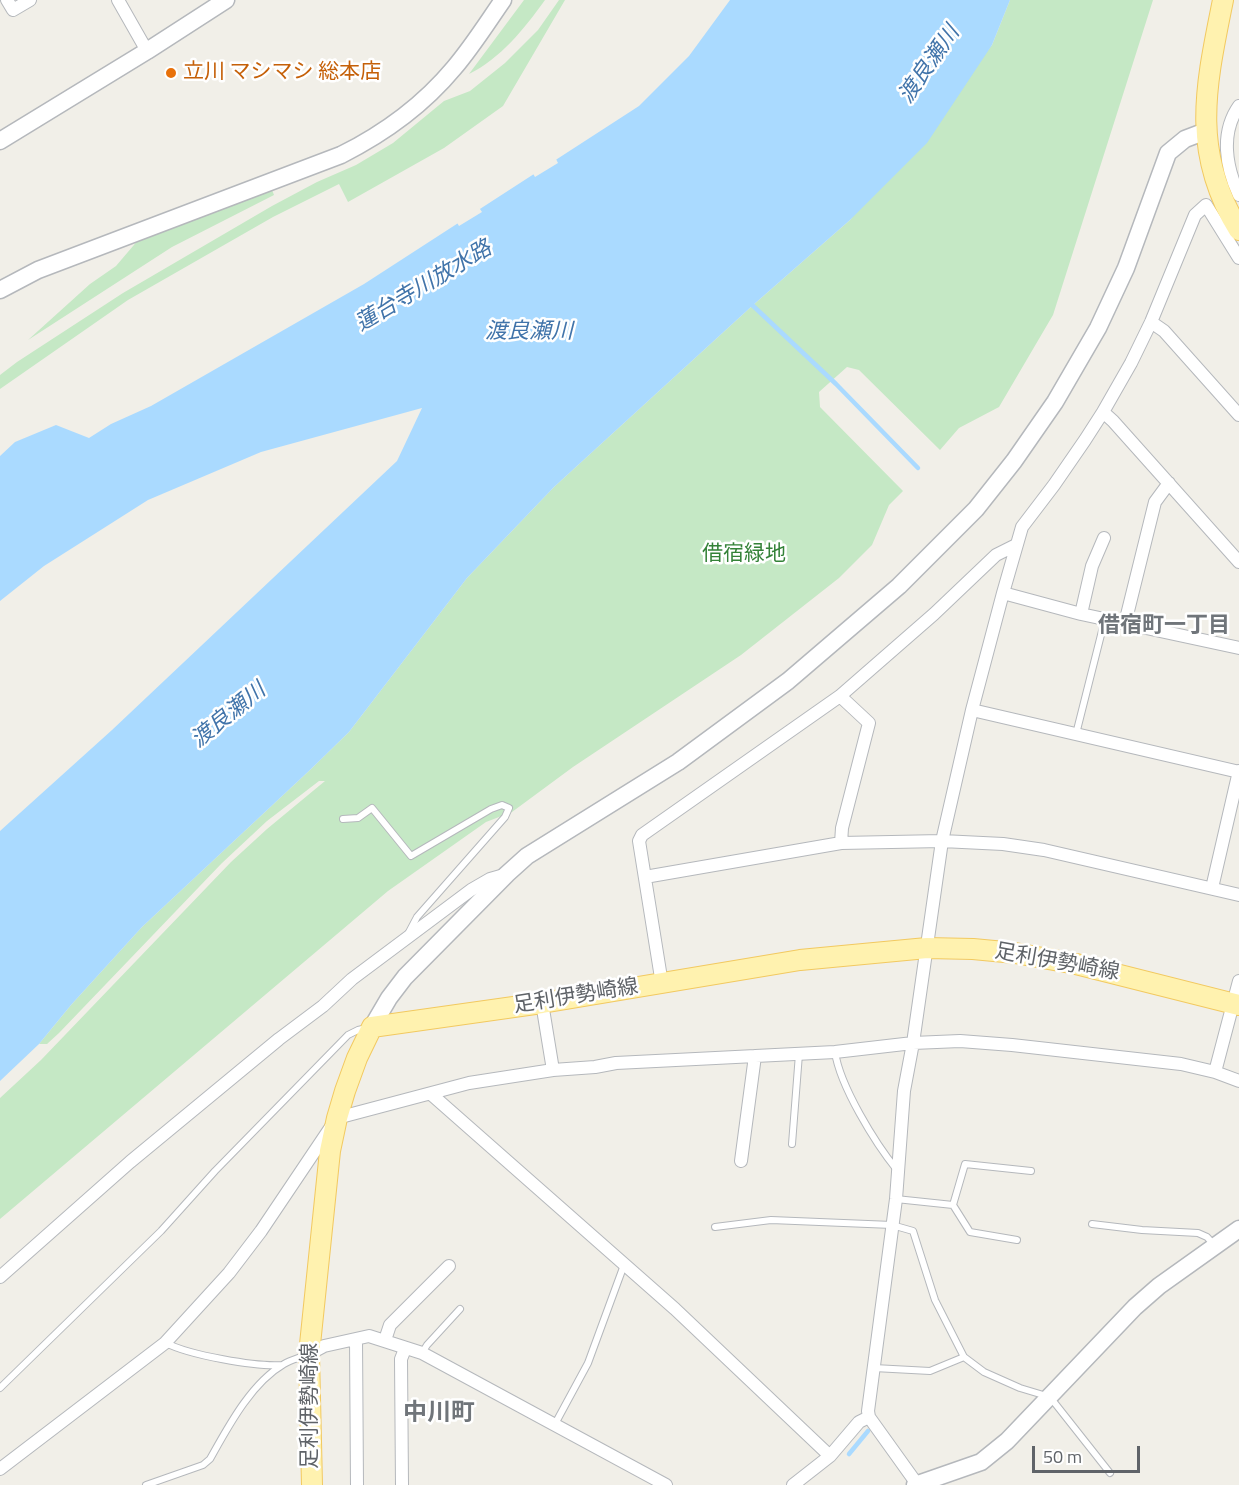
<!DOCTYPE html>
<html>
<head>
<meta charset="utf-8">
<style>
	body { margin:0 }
	#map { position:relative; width:1239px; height:1485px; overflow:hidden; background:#f1efe8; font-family:"Titillium Web",sans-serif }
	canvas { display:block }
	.scale { position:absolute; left:1032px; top:1446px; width:108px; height:27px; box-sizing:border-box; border:3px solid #5f6368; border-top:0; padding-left:8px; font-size:18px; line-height:21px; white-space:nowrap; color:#5f6368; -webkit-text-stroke:4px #fff; paint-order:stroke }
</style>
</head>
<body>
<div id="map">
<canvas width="1239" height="1485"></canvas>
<div class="scale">50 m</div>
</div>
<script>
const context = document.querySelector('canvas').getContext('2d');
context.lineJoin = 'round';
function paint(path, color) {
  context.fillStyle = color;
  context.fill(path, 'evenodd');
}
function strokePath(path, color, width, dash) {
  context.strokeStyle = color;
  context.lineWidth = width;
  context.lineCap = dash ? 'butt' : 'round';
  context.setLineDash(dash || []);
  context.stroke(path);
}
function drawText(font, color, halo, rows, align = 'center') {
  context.font = font + ' "Titillium Web","Noto Sans JP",sans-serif';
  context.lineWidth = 5;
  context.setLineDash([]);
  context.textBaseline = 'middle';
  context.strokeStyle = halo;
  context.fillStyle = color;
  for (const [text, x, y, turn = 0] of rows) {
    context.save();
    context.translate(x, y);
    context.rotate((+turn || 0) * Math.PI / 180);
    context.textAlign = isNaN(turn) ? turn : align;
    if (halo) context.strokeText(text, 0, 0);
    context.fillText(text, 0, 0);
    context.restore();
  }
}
const green = new Path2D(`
	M524 0H545C525 28 500 59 469 74Z
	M559 0H565L503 106 444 148 348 202 339 184 273 217 128 300 0 389V375L17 362 123 293 272 206 317 182 356 165 393 143 444 101 470 91 505 63 538 30Z
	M1010 0H1153L1053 315 999 407 959 428 940 450 859 370 847 367 819 392 820 407 903 491 889 505 872 545 839 578 741 655 573 767 512 812 486 822 388 891 0 1219V1098L41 1060 231 862 267 829 325 781H319L267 821 222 863 59 1033 47 1044H39L71 1005 142 927 311 769 349 732 467 578 554 487 752 306 850 220 992 45Z
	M272 190 274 195 172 247 28 340 90 284 116 266 139 239Z`);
const water = new Path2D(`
	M730 0H1010L992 45 927 143 850 220 752 306 554 487 467 578 349 732 311 769 142 927 71 1005 39 1044 0 1081V831L112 730 397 461 422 408 261 452 148 500 44 566 0 601V456L15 442 56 425 89 438 111 424 151 406 364 284 639 106 689 56Z`);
const pier = new Path2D(`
	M555 157 558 163 535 177 532 172Z
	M478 206 482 212 459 226 456 221Z`);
const stream = new Path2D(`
	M749 302 836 384 918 468
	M849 1454 868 1431`);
const service = new Path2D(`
	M1076 734 1105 619
	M343 819 358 818 372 808 411 856 491 809 502 805 509 808 505 817 417 917 408 934
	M835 1052C840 1086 875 1143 897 1170
	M792 1144 799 1054
	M896 1199 953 1205 965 1164 1031 1171
	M953 1205 970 1232 1017 1240
	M1092 1224 1142 1230 1198 1233 1207 1237 1215 1246
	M715 1227 771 1220 892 1225 913 1231 935 1300 964 1357 984 1372 1020 1388 1050 1397 1110 1473
	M166 1343C189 1355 256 1367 282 1365
	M422 1353 427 1345 460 1309
	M874 1368 930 1371 964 1357
	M0 1388 161 1231 215 1171 348 1035 358 1030 367 1028
	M555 1424 588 1363 624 1265
	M146 1485 203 1465 210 1459C228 1427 251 1383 284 1364 291 1360 299 1358 306 1355`);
const minor = new Path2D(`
	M7 0 13 10 30 0
	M118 0 147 51
	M1239 106C1220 133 1226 167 1239 195
	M1151 322 1164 331 1239 415
	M1103 412 1113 421 1239 562
	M1003 593 1081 614 1239 648
	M1081 614 1092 566 1104 538
	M1125 623 1155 502 1169 483
	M840 696 869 723 842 828 841 843
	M972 710 1239 772
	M645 877 841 843 942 841 1003 844 1044 850 1239 895
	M1212 888 1239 771
	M662 984 639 841 642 835 840 696 934 614 996 555 1016 545
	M542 1003 553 1070
	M1215 1072 1239 981
	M431 1094 675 1309 830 1456
	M741 1161 755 1056
	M0 1277 130 1162 279 1039 323 1006 352 979 471 890 490 879 504 875
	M356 1339 357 1485
	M385 1340 390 1325 449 1266
	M309 1354 324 1346 369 1336 422 1353 666 1485
	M0 1469 165 1343 229 1273 261 1231 337 1118 469 1083 553 1070 595 1067 616 1063 835 1052 913 1043 960 1041 1012 1045 1181 1064 1215 1072 1239 1081
	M917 1484 869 1417 868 1411 896 1199 904 1091 913 1043 942 841 972 710 1003 593 1022 527 1054 485 1085 440 1103 412 1131 363 1151 322 1195 215 1206 205 1239 258
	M402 1485 401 1359 405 1349
	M793 1485 830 1456 859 1422 869 1417`);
const tertiary = new Path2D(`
	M0 141 147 51 226 0
	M0 290 38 270 341 155C383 134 424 104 454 68 472 47 487 23 503 0
	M372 1027 389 998 405 977 507 874 527 856 678 762 788 681 899 586 976 509 1014 461 1055 402 1098 328 1126 268 1168 153 1185 139 1206 131
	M915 1485 981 1462 1007 1441 1135 1307 1159 1286 1239 1229`);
const primary = new Path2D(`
	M1223 0C1206 85 1190 151 1239 230
	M312 1485 309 1354 330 1151 337 1118 345 1091 357 1058 372 1027 542 1003 800 960 927 948 973 949 1015 953 1076 964 1239 1005`);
const markers = [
	[171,73,6,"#e8710a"]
];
const foodNames = [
	["立川 マシマシ 総本店",183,73]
];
const parkNames = [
	["借宿緑地",744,555]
];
const streetNames = [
	["足利伊勢崎線",1057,963,10],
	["足利伊勢崎線",576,997,-9],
	["足利伊勢崎線",311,1406,-90]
];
const waterNames = [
	["渡良瀬川",930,65,-55],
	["蓮台寺川放水路",424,287,-31],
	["渡良瀬川",529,333],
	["渡良瀬川",229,716,-39]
];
const neighbourhoodNames = [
	["借宿町一丁目",1164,627]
];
const quarterNames = [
	["中川町",439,1414]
];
paint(green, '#c5e8c5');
paint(water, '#aadaff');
paint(pier, '#f1efe8');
strokePath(stream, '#aadaff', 4.5);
strokePath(service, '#b5b8bc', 8);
strokePath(minor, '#b5b8bc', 14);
strokePath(tertiary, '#b5b8bc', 19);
strokePath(primary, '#f2c960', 22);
strokePath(service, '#fff', 6);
strokePath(minor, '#fff', 12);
strokePath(tertiary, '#fff', 16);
strokePath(primary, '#fff2af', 20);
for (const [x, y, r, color] of markers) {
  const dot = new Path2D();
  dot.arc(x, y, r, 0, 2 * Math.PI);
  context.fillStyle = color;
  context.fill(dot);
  strokePath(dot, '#fff', 2);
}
drawText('21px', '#c56008', '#fff', foodNames, 'left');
drawText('21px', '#348238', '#fff', parkNames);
drawText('21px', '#5f6368', '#fff', streetNames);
drawText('italic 22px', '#4174aa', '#fff', waterNames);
drawText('bold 22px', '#70757a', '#fff', neighbourhoodNames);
drawText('bold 24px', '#70757a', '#fff', quarterNames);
</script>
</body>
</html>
